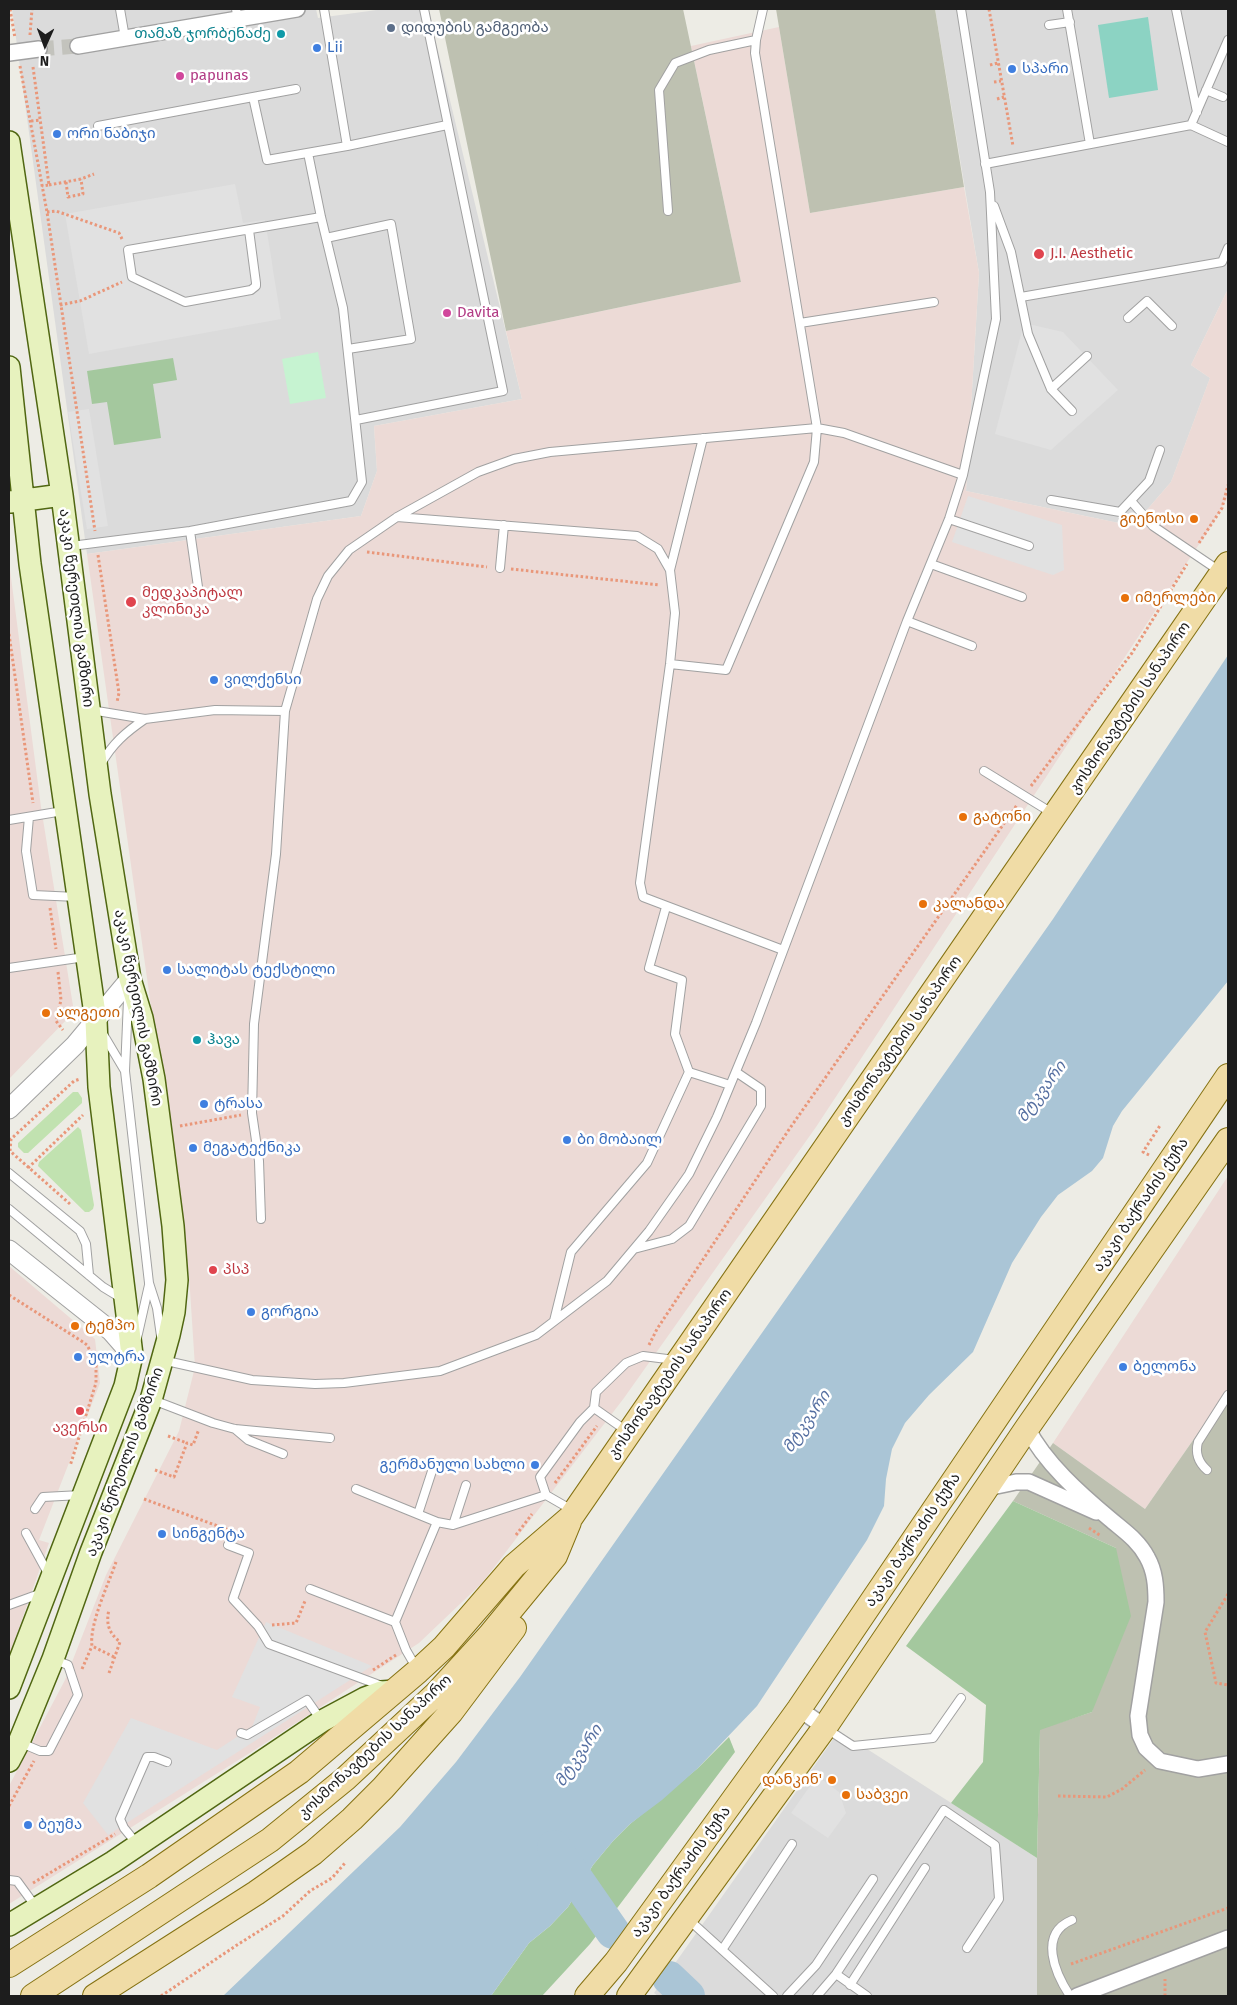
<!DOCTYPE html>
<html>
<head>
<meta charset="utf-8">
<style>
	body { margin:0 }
	#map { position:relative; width:1237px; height:2005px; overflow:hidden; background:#edece5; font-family:"Fira Sans",sans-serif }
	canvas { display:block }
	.frame { position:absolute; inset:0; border:10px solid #1d1d1d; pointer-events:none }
	.north { position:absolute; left:20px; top:20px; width:50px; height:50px; -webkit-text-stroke:4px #fff; paint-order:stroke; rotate:182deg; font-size:14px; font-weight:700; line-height:20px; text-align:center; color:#1d1d1d }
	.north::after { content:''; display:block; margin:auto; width:18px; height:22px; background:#1d1d1d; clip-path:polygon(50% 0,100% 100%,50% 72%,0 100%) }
</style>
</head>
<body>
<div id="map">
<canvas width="1237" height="2005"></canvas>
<div class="frame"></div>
<div class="north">N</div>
</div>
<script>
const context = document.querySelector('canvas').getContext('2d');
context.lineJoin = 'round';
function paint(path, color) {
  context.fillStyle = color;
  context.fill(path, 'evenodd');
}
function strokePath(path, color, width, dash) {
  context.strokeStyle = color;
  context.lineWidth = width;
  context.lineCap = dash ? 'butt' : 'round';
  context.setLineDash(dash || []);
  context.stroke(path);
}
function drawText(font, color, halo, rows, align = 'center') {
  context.font = font + ' "Fira Sans","Noto Sans Georgian",sans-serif';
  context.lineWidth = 5;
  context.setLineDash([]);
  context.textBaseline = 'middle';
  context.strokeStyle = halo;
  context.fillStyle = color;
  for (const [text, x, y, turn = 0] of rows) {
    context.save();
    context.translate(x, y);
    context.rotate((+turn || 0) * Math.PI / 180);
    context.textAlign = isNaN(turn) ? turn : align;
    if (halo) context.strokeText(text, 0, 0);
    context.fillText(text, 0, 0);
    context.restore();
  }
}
const residential = new Path2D(`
	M12 9H316L318 18 384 9H428L522 399 374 426 377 471 361 516 87 554Z
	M935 9H1228V289L1191 365 1210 378 1171 482 1133 526 966 491 979 273Z
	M839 1731 1037 1858V1996H658L654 1993Z`);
const commercial = new Path2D(`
	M779 27 810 213 964 187 979 273 966 491 1133 526 1171 482 1210 378 1191 365 1228 289V497L1211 526 816 1127 624 1398 482 1583 419 1643 256 1749 9 1904V1786L65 1680 106 1575 179 1431 195 1367 189 1275 87 554 361 516 377 471 374 426 522 399 506 331 741 282 691 46Z
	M9 562 41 807 74 1012 9 1079Z
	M1228 1176V1390L1145 1509 1053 1443Z
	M9 1266 95 1339 100 1383 39 1540 49 1543 9 1656Z`);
const construction = new Path2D(`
	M439 9H683L741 282 506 331Z
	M776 9H935L964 187 810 213Z
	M1228 1390V1996H1037V1858L1040 1729 1092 1712 1116 1548 1013 1501 1053 1443 1145 1509Z`);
const grass = new Path2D(`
	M73 1092H78L82 1098V1103L28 1153H24L18 1147V1143Z
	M78 1127 81 1130 94 1205 93 1209 89 1212H85L38 1166 39 1162Z`);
const forest = new Path2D(`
	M173 358 177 380 153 384 161 438 114 445 107 402 92 404 87 371Z
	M1013 1501 1116 1548 1131 1616 1092 1712 1040 1730 1037 1858 951 1803 983 1762 986 1705 906 1646Z
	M729 1737 735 1752 590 1944 542 1996H491L529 1943 550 1926 568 1907 593 1865 613 1841 630 1824 698 1768Z`);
const park = new Path2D(`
	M318 352 326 398 290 404 282 359Z`);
const pitch = new Path2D(`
	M1148 17 1158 90 1109 98 1098 25Z`);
const parking = new Path2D(`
	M235 184 243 223 265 220 281 319 89 354 65 214Z
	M1024 323 1063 332 1118 390 1051 450 995 434Z
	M89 409 108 526 87 529 68 412Z
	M968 496 1062 525 1064 570 1053 575 952 542Z
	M266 1622 372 1666 108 1835 83 1803 131 1718 217 1750 252 1727 260 1707 232 1697Z
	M817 1776 839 1792 846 1813 828 1838 791 1813Z`);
const water = new Path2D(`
	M1228 655V981L1122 1111 1113 1126 1103 1158 1092 1171 1058 1195 1041 1217 1012 1263 973 1352 929 1395 905 1423 892 1449 886 1479 884 1506 867 1540 757 1706 698 1768 662 1800 630 1824 613 1841 593 1865 568 1907 550 1926 529 1943 491 1996H223L400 1827 456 1762 520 1677 1053 919Z`);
const river = new Path2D(`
	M554 1847 613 1932
	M669 1978 688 1996`);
const minorTunnel = new Path2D(`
	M39 49 78 46`);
const path = new Path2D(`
	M10 9 15 38
	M989 9 1013 146
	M30 35 32 9
	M990 65 998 63
	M20 66 47 212 95 531
	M33 67 49 185 42 186
	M994 82 1001 81
	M997 99 1004 97
	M31 121 41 120
	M66 182 68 197 83 194 81 179
	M49 185 81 179 94 174
	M47 212 56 211 119 233 122 239
	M60 305 80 301 122 282
	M1199 543 1222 508 1228 485
	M367 552 487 567
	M98 555 119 693 117 702
	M511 569 659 585
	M9 634 33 803
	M1031 786 1132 653 1187 564
	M50 908 56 949
	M58 972 61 1000 56 1021 63 1030
	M180 1126 241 1115
	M1149 1155 1143 1152 1161 1124
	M28 1168 83 1115
	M70 1204 10 1151 11 1139 74 1081 80 1079
	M9 1295 83 1342 87 1345 96 1362V1383L70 1466
	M649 1345 657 1329 790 1128 1017 805
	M168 1436 187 1443
	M155 1470 174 1477 187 1443 193 1445 199 1429
	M555 1483 597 1426
	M144 1499 226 1529V1535
	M1089 1528 1101 1536
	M516 1535 532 1514
	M1228 1594 1205 1632 1216 1683 1228 1685
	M272 1625 296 1623 305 1601
	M114 1657 92 1646C89 1624 109 1583 116 1562
	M82 1669 92 1646
	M373 1670 396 1655
	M109 1673 120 1642C108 1632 106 1624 109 1609
	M1058 1796 1107 1797 1122 1789 1145 1770
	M9 1806 34 1761
	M33 1883 115 1834
	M1071 1964 1228 1908
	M161 1996 237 1945 283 1916 310 1891 332 1878 345 1863
	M1165 1996V1979`);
const service = new Path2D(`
	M120 9 125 38
	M236 9 238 19
	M1067 9 1090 144
	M1176 9 1197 112
	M1049 25 1070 22
	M1206 90 1223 97
	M253 97 296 89
	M1191 125 1228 40
	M98 126 253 97 267 160 347 146 324 9
	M347 146 447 125
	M985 164 1191 125 1228 142
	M994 206 1011 252 1028 334 1051 389 1072 411
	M668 211 659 90 675 63 709 50 756 40
	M249 230 256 283V286L251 290 185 302 132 277 128 250 321 217
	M326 238 391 224 411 339 348 349
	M1021 297 1222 262 1228 248
	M1128 318 1147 301 1172 326
	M800 323 934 302
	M1051 389 1087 356
	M356 420 503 391 424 9
	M1051 500 1120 512 1149 481 1160 450
	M1131 501 1153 526 1221 572
	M397 517 637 536 658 549 670 570 675 613 670 664 640 883 643 897 783 950
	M949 519 1029 546
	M190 531 199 594
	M71 546 190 531 351 501 362 482 343 308 321 217 308 153
	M931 564 1022 597
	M500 568 504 525
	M670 570 703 438
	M907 621 972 646
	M670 664 726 670 814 462 817 428 755 53 756 40 763 9
	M91 710 145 719C126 732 112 744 101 764
	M145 719 215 710 285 711 317 599 328 576 349 550 397 517 478 472 514 459 550 452 817 428 844 433 963 475
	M984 771 1052 813
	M29 817 26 851 33 895 77 897
	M9 820 63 811
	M666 907 649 968 682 980 675 1034 689 1072
	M9 968 85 957
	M128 1000 125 1071 149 1283 157 1308 161 1336
	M103 1034 125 1071
	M9 1173 80 1231 86 1244 89 1275
	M9 1209 103 1287 121 1298
	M261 1219 259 1161 252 1113 254 1024 276 854 285 711
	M634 1249 672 1239 689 1226 761 1106V1089L736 1072
	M554 1321 571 1252 647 1163 689 1072 730 1085
	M137 1338 149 1285
	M162 1360 252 1380 315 1384 344 1383 440 1371 536 1335 607 1281 649 1231 689 1174 717 1117 756 1023 907 621 949 519 963 475 996 319 990 192 961 9
	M153 1400 213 1423 235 1429 330 1438
	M594 1408 596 1392 626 1363 643 1356 675 1360
	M235 1429 248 1440 283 1454
	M1207 1470C1198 1462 1195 1453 1198 1442L1228 1395
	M356 1489 437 1522 453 1525 546 1495
	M35 1509 43 1497 81 1495
	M572 1510 546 1495 540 1477 580 1422 594 1408 628 1432
	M418 1514 433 1468
	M453 1525 466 1485
	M26 1533 49 1575
	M228 1545 249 1553 233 1599 258 1626 269 1644 382 1686
	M310 1589 395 1622
	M9 1605 42 1593
	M417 1669 406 1650 395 1622 437 1522
	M827 1729 853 1746 933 1738 961 1698
	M241 1733 247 1735 307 1700 321 1720
	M21 1743 40 1751H49L78 1695 68 1665 55 1660
	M137 1844 124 1828 120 1819 147 1757H154L167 1762
	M9 1880 17 1881 36 1907
	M688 1919 773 1996
	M722 1950 792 1844
	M836 1974 867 1996
	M850 1985 925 1868
	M787 1996 816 1965 873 1879
	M817 1996 836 1974 944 1810 995 1845 999 1899 967 1948
	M1070 1996C1055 1973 1038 1934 1072 1920`);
const minor = new Path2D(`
	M78 46 297 9
	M9 53 39 49
	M1027 1428C1045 1463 1080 1494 1110 1519 1124 1531 1138 1540 1147 1557 1155 1571 1156 1586 1156 1602L1138 1716 1140 1735 1146 1748 1160 1761 1198 1769 1228 1764
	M987 1488 1016 1482H1029L1096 1512
	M799 1709 825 1727
	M1077 1996 1228 1938`);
const tertiary = new Path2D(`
	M9 1109 75 1045 130 979
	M9 1250 111 1331 132 1355`);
const secondary = new Path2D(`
	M9 142 62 495 100 794 130 979 142 1018 154 1079 173 1226 177 1280 174 1312 169 1335 151 1400 91 1552 53 1659 19 1742 9 1761
	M9 367 30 564 96 1021 99 1087 132 1355 125 1386 9 1688
	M10 502 62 495
	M9 1925 113 1862 322 1721 365 1698 381 1692 395 1691`);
const primary = new Path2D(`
	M9 1965 149 1876 299 1772 418 1671 444 1647 514 1566 571 1517 1228 564
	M33 1996 270 1840 345 1779 436 1694 490 1635 555 1556 569 1522
	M95 1996 256 1893 313 1853 352 1819 383 1788 451 1712 514 1628
	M587 1996 616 1962 799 1709 1228 1076
	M629 1996 825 1727 1027 1428 1228 1140`);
const markers = [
	[391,28,5,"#5c6f8a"],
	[281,34,5,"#0f9aa8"],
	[317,48,5,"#3f7fe0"],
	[1012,69,5,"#3f7fe0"],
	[180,76,5,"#d1479c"],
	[57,134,5,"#3f7fe0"],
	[1039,254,6,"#e0444e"],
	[447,313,5,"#d1479c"],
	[1194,519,5,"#e8710a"],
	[1125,598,5,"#e8710a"],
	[131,602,6,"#e0444e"],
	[214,680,5,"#3f7fe0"],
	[963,817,5,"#e8710a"],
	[923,904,5,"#e8710a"],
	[167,970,5,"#3f7fe0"],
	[46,1013,5,"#e8710a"],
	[197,1040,5,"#0f9aa8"],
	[204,1104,5,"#3f7fe0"],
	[567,1140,5,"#3f7fe0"],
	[193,1148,5,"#3f7fe0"],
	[213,1270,5,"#e0444e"],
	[251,1312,5,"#3f7fe0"],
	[75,1326,5,"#e8710a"],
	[78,1357,5,"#3f7fe0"],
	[1123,1367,5,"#3f7fe0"],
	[80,1411,5,"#e0444e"],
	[535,1465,5,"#3f7fe0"],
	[162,1534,5,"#3f7fe0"],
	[832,1780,5,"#e8710a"],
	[846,1795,5,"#e8710a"],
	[28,1825,5,"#3f7fe0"]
];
const serviceNames = [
	["დიდუბის გამგეობა",401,28]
];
const cultureNames = [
	["თამაზ ჯორბენაძე",271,34],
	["ჰავა",207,1040,"left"]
];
const shopNames = [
	["Lii",327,48],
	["სპარი",1022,69],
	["ორი ნაბიჯი",67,134],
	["ვილქენსი",224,680],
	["სალიტას ტექსტილი",177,970],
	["ტრასა",214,1104],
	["ბი მობაილ",577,1140],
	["მეგატექნიკა",203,1148],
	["გორგია",261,1312],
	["ულტრა",88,1357],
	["ბელონა",1133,1367],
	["გერმანული სახლი",525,1465,"right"],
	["სინგენტა",172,1534],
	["ბეუმა",38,1825]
];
const hotelNames = [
	["papunas",190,76],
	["Davita",457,313]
];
const healthNames = [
	["J.I. Aesthetic",1050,254],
	["მედკაპიტალ",142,593],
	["კლინიკა",142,610],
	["პსპ",223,1270],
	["ავერსი",80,1428,"center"]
];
const foodNames = [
	["გიენოსი",1184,519,"right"],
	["იმერლები",1135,598],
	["გატონი",973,817],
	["კალანდა",933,904],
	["ალგეთი",56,1013],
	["ტემპო",85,1326],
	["დანკინ'",822,1780,"right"],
	["საბვეი",856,1795]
];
const streetNames = [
	["აკაკი წერეთლის გამზირი",76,608,83],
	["კოსმონავტების სანაპირო",1130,708,-56],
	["აკაკი წერეთლის გამზირი",138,1008,79],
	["კოსმონავტების სანაპირო",900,1041,-55],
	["აკაკი ბაქრაძის ქუჩა",1141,1205,-56],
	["კოსმონავტების სანაპირო",670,1374,-55],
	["აკაკი წერეთლის გამზირი",125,1462,-70],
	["აკაკი ბაქრაძის ქუჩა",913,1540,-56],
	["კოსმონავტების სანაპირო",375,1747,-43],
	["აკაკი ბაქრაძის ქუჩა",681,1872,-54]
];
const waterNames = [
	["მტკვარი",1042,1092,-54],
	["მტკვარი",807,1422,-56],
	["მტკვარი",579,1756,-56]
];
paint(residential, '#dbdbdb');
paint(commercial, '#ecdad6');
paint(construction, '#bec1b1');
paint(grass, '#c1e2b0');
paint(forest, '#a4c89e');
paint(park, '#c6f3d1');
paint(pitch, '#8cd3c3');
paint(parking, '#e1e1e1');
paint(water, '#aac5d6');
strokePath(river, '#aac5d6', 34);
strokePath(minorTunnel, '#c3c3bd', 15, [15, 8]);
strokePath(service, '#a1a1a1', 10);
strokePath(minor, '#a1a1a1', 18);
strokePath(tertiary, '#a1a1a1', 21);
strokePath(secondary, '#506712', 24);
strokePath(primary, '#857212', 26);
strokePath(path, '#e9977a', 3, [2.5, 2.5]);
strokePath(service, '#fff', 8);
strokePath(minor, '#fff', 15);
strokePath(tertiary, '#fff', 19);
strokePath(secondary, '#e7f2be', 21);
strokePath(primary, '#f0dca6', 24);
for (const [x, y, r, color] of markers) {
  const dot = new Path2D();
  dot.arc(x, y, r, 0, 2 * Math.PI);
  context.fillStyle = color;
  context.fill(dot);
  strokePath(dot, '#fff', 2);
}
drawText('15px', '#4e5e75', '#fff', serviceNames, 'left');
drawText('15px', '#0d838f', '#fff', cultureNames, 'right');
drawText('15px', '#366cbe', '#fff', shopNames, 'left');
drawText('15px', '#b23c85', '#fff', hotelNames, 'left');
drawText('15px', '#be3a42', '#fff', healthNames, 'left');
drawText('15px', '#c56008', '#fff', foodNames, 'left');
drawText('15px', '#1d1d1d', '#fff', streetNames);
drawText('italic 16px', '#556fa1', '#fff', waterNames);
</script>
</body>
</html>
